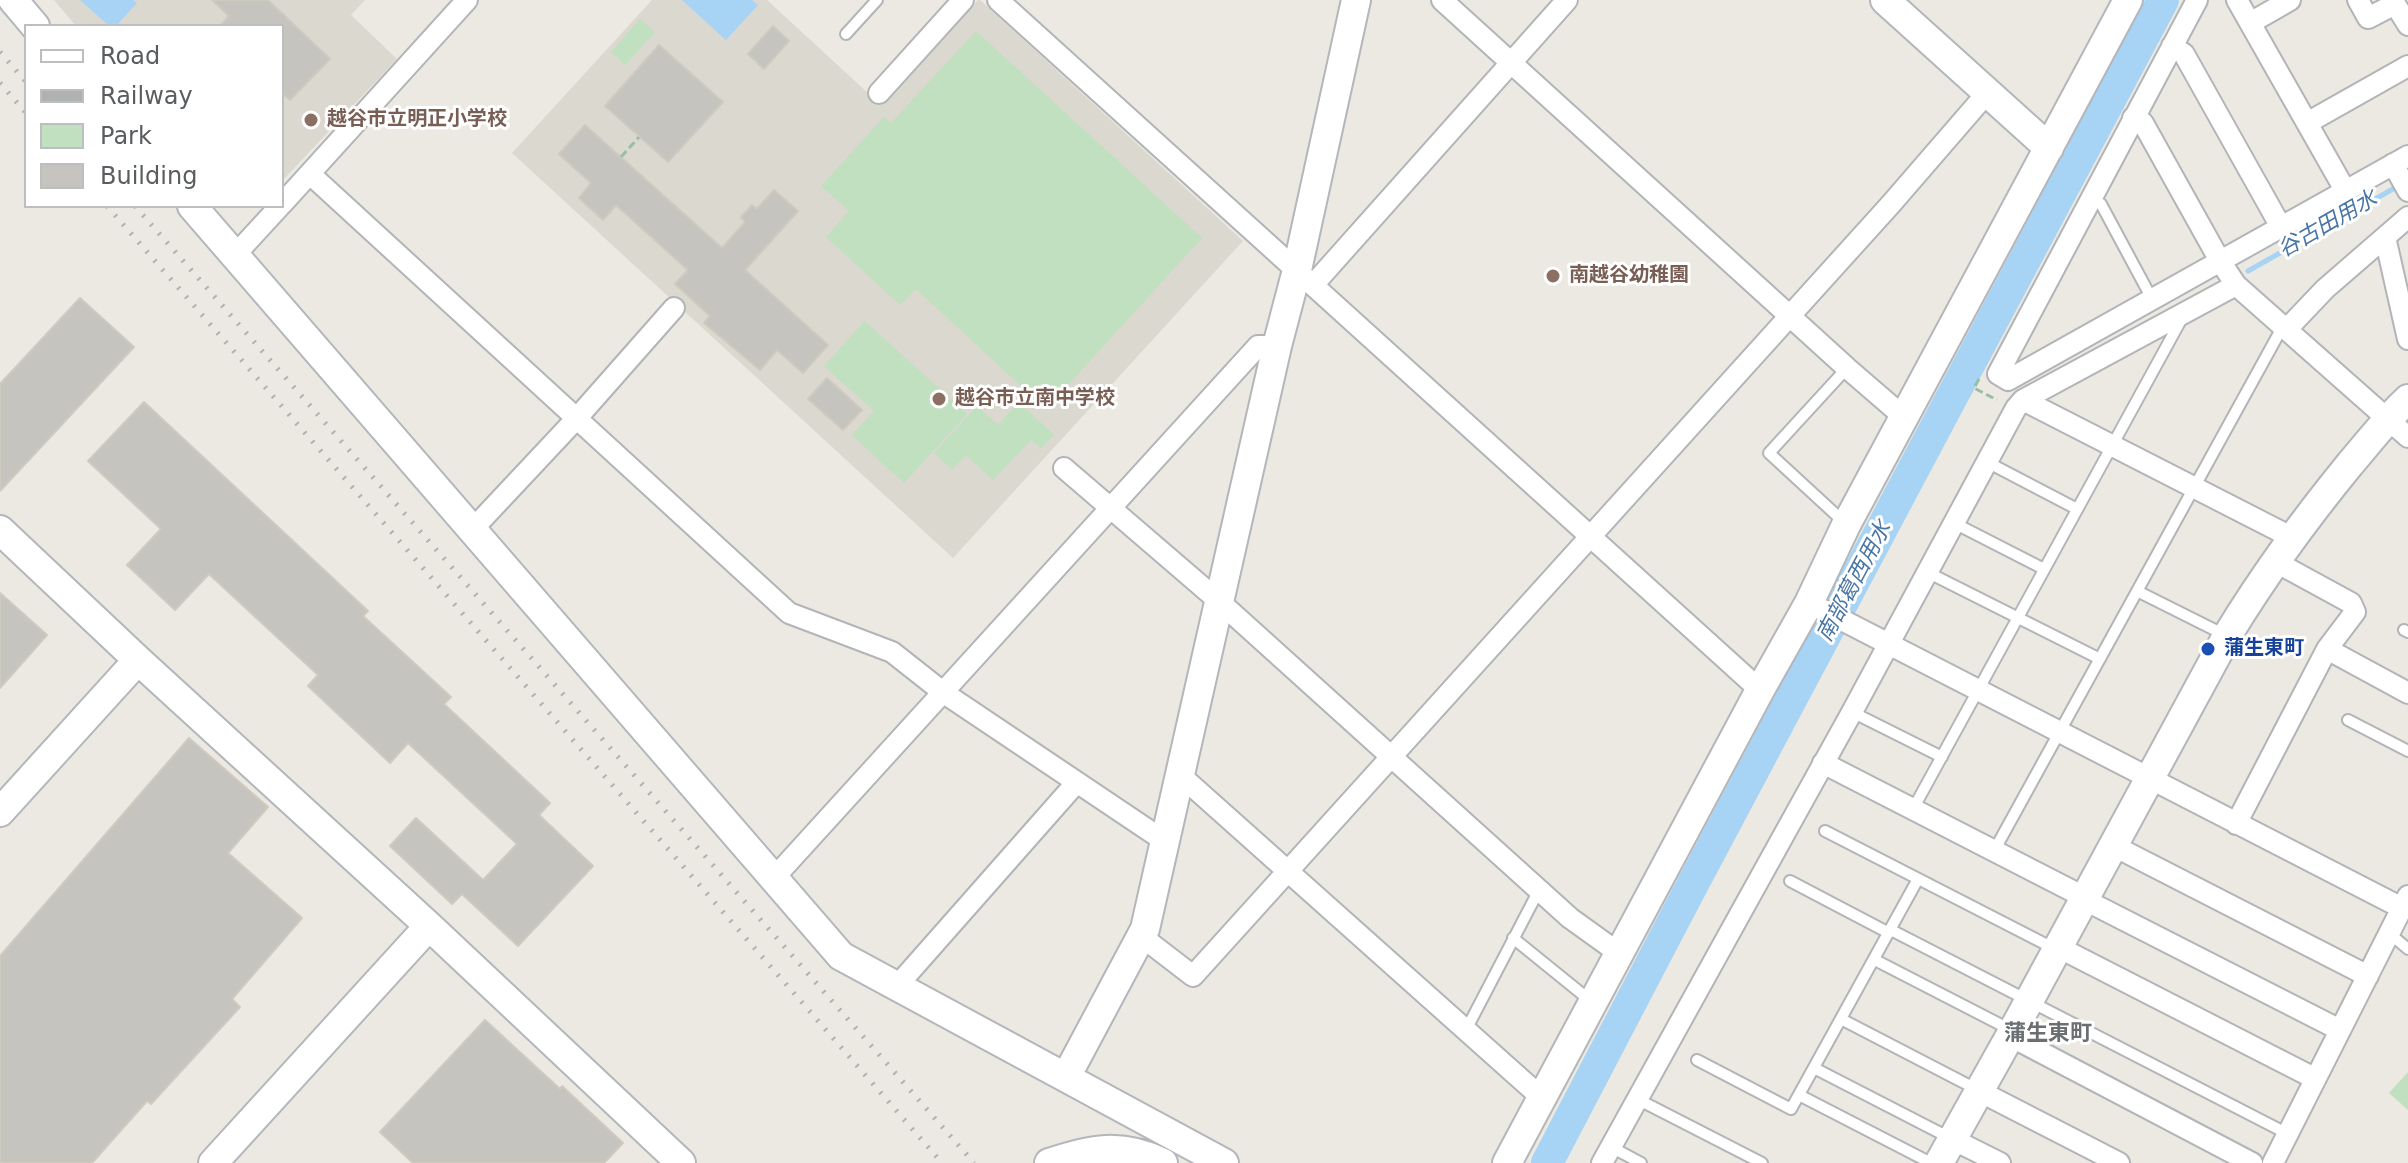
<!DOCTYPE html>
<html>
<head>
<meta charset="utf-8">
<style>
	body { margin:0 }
	#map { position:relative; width:2408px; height:1163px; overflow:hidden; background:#ebe9e1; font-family:"DejaVu Sans",sans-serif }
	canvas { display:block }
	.legend { position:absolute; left:24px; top:24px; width:260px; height:184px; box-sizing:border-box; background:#fff; border:2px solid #bdbebf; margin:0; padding:10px 14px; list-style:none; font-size:24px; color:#5a5d60 }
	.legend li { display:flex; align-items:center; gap:16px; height:40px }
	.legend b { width:40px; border:2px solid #bdbebf }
</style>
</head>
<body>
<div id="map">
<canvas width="2408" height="1163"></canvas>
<ul class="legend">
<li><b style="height:10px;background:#fff"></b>Road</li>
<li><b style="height:10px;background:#b0b1b1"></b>Railway</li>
<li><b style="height:22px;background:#c0e0c0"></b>Park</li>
<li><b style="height:22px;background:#c6c4be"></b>Building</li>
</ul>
</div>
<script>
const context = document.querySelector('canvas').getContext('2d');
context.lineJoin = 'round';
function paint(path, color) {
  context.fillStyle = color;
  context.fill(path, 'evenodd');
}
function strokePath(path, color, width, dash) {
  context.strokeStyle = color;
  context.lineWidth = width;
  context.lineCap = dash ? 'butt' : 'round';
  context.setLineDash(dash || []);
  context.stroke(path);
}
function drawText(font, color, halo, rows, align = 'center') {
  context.font = font + ' "DejaVu Sans","Noto Sans JP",sans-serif';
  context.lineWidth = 6;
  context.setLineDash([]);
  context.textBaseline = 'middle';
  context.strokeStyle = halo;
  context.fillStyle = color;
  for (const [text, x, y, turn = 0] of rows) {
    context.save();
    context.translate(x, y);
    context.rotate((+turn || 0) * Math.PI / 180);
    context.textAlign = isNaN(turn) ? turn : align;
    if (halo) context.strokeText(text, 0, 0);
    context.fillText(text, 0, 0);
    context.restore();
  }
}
const education = new Path2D(`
	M54 0H365L351 15 397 59 282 181V26H76Z
	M652 0H767L881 105 978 0H980L1243 241 953 558 512 153Z`);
const green = new Path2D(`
	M640 19 655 32 625 65 611 52Z
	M976 31 1202 238 1046 409 916 289 900 305 826 237 849 211 821 186 884 117 891 123Z
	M865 321 967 414 904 483 852 435 874 411 824 366Z
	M1019 402 1054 435 1041 448 1031 440 993 480 966 455 952 469 934 453 977 406 998 425Z
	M2408 1072V1110L2389 1093Z`);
const water = new Path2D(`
	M80 0H133L137 3 116 26H109Z
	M682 0H752L758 5 726 40Z`);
const stream = new Path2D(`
	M2248 271 2400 185`);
const river = new Path2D(`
	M1547 1163 1687 895 2163 0`);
const building = new Path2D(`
	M212 0H268L330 59 290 100 282 93V26H220L229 16Z
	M773 26 789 41 764 69 748 54Z
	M659 45 723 102 668 162 605 106Z
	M585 125 722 248 745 222 741 217 752 205 757 209 774 190 798 211 745 270 828 345 803 373 777 350 760 370 704 323 710 316 675 284 688 270 616 205 603 220 579 198 591 183 559 154Z
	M80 298 134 347 0 491V384Z
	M827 378 862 410 843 430 808 399Z
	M144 402 368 611 363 616 451 697 444 704 550 803 539 815 593 866 518 946 462 894 452 904 390 846 416 818 483 880 517 844 408 743 390 763 308 686 318 675 209 574 175 610 127 565 161 529 88 461Z
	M0 593 47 635 0 688Z
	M189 738 268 807 228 853 302 918 232 999 240 1007 151 1104 147 1101 92 1163H0V956Z
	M485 1020 560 1089 562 1086 623 1143 604 1163H413L380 1132Z`);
const path = new Path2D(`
	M621 157 639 137
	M1979 379 1974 388 1997 400`);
const lane = new Path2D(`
	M846 34 877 0
	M2090 197 2101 204 2152 299
	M1987 462 2077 509
	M1845 523 1769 453 1847 368
	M1954 523 2044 569
	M1927 572 2100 659
	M2137 591 2225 635
	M2404 630 2408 632
	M1852 712 1942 757
	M2348 720 2408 751
	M1913 809 2181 320
	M1825 831 2055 949
	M1994 851 2283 326
	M1790 881 1889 933
	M1891 930 2288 1134
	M2389 933 2408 949
	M1513 938 1592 1002
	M1875 960 2011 1030
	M1841 1019 1978 1090
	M1466 1030 1539 890
	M1697 1060 1791 1109 1918 879
	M1814 1068 1950 1138
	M1799 1095 1931 1163
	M1643 1102 1762 1163
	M1611 1147 1641 1163`);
const street = new Path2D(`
	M998 0 1760 690
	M1442 0 1847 368 1905 418
	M2197 0 1998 374 2008 380 2408 156
	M2237 0 2345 190
	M2358 0 2368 18 2395 4 2408 25
	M2250 23 2290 0
	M2172 46 2184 54 2281 227
	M879 93 963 0
	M2133 118 2143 123 2220 261 2236 285 2408 437
	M2307 123 2408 66
	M2393 164 2408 191
	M310 174 789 613 892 652 944 693 1166 842
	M282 204 467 0
	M2385 237 2408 339
	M235 255 280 206
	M1313 285 1567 0
	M2286 330 2325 289 2408 217
	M2023 400 2291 537
	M1064 468 1221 603 1570 918 1620 954
	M471 531 577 418 674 308
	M1809 603 2402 908
	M2327 649 2408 693
	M1823 763 2084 897
	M1180 775 1542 1098
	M2236 824 2327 649 2355 612 2351 603 2274 561
	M2112 845 2368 976
	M773 879 1258 346H1277
	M2083 899 2340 1030
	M1141 936 1193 976 1891 204 1987 93
	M2058 947 2314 1078
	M897 986 1077 782
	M2010 1036 2252 1163
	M1979 1091 2119 1163
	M1952 1139 2000 1163
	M1602 1163 1852 712 2016 408 2023 400 2236 285
	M2273 1163 2408 896`);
const secondary = new Path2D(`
	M13 0 35 26
	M1885 0 2049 148
	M192 206 841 956 1224 1163
	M0 530 138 660 429 926 681 1163
	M0 812 138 660
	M1066 1077 1145 929 1277 346 1297 270 1356 0
	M213 1163 429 926
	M1049 1163C1090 1149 1122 1142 1163 1163
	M1507 1163 1760 690 1809 603 1846 525 2128 0
	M1939 1163 2010 1036 2227 636C2264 575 2305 519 2350 464 2369 442 2386 419 2408 399`);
const rail = new Path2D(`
	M0 52 26 82
	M0 83 26 113
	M107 206 942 1163
	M135 206 974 1163`);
const markers = [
	[311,120,8,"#8d6e63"],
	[1553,276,8,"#8d6e63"],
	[939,399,8,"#8d6e63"],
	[2208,649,8,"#1a4fb4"]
];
const educationNames = [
	["越谷市立明正小学校",327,120],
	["南越谷幼稚園",1569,276],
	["越谷市立南中学校",955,399]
];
const transitNames = [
	["蒲生東町",2224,649]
];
const waterNames = [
	["谷古田用水",2328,225,-30],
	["南部葛西用水",1855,582,-62]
];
const neighbourhoodNames = [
	["蒲生東町",2048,1034]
];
paint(education, '#dbd8d0');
paint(green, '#c0e0c0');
paint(water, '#a7d3f5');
strokePath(stream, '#a7d3f5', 5);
strokePath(river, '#a7d3f5', 32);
paint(building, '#c6c4be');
strokePath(building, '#cfcac0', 2);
strokePath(lane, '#b2b4b7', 14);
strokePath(street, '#b2b4b7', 24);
strokePath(secondary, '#b3b6ba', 32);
strokePath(path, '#99bea3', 3, [8, 4]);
strokePath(lane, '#fff', 10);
strokePath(street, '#fff', 20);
strokePath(secondary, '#fff', 28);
strokePath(rail, '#b0b1b1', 5, [2, 10]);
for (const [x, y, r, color] of markers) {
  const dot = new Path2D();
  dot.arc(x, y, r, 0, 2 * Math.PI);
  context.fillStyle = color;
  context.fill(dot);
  strokePath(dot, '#fff', 3);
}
drawText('bold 20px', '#785e54', '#fff', educationNames, 'left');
drawText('bold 20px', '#164399', '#fff', transitNames, 'left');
drawText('italic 22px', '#4875a5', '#fff', waterNames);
drawText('bold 22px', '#6b6f72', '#fff', neighbourhoodNames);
</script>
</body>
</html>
